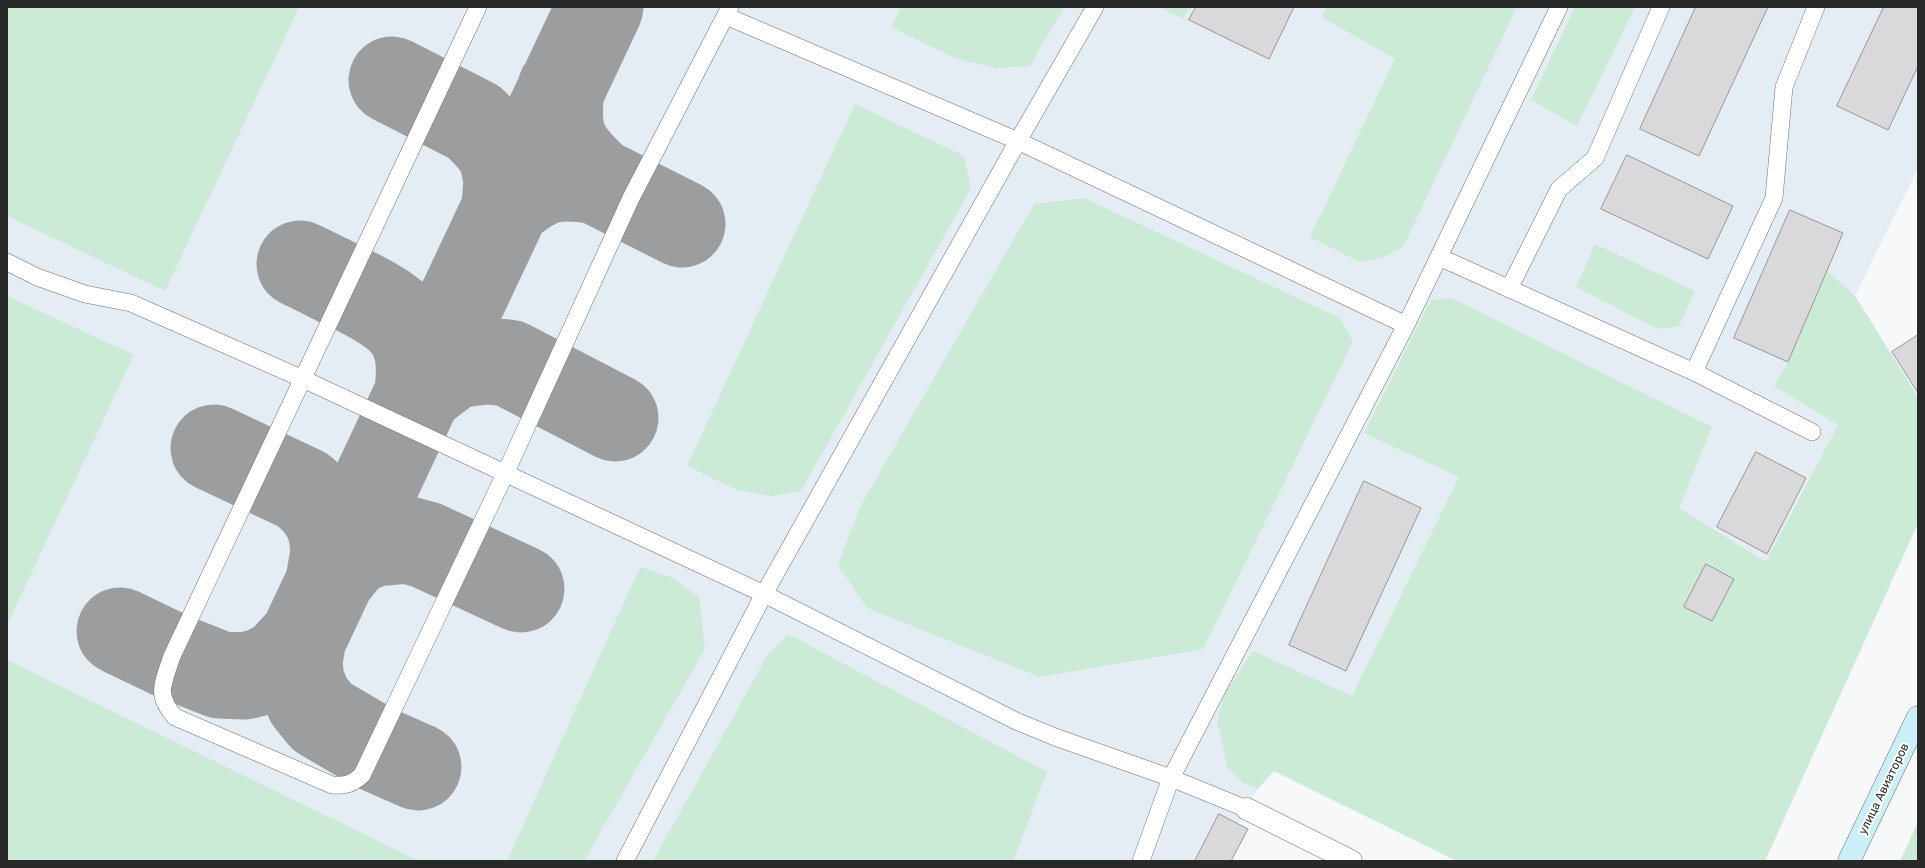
<!DOCTYPE html>
<html>
<head>
<meta charset="utf-8">
<style>
	body { margin:0 }
	#map { position:relative; width:1925px; height:868px; overflow:hidden; background:#f6f8fa; font-family:Rubik,sans-serif }
	canvas { display:block }
	.frame { position:absolute; inset:0; border:8px solid #282929; pointer-events:none }
</style>
</head>
<body>
<div id="map">
<canvas width="1925" height="868"></canvas>
<div class="frame"></div>
</div>
<script>
const context = document.querySelector('canvas').getContext('2d');
context.lineJoin = 'round';
function paint(path, color) {
  context.fillStyle = color;
  context.fill(path, 'evenodd');
}
function strokePath(path, color, width, dash) {
  context.strokeStyle = color;
  context.lineWidth = width;
  context.lineCap = dash ? 'butt' : 'round';
  context.setLineDash(dash || []);
  context.stroke(path);
}
function drawText(font, color, halo, rows, align = 'center') {
  context.font = font + ' Rubik,sans-serif';
  context.lineWidth = 4;
  context.setLineDash([]);
  context.textBaseline = 'middle';
  context.strokeStyle = halo;
  context.fillStyle = color;
  for (const [text, x, y, turn = 0] of rows) {
    context.save();
    context.translate(x, y);
    context.rotate((+turn || 0) * Math.PI / 180);
    context.textAlign = isNaN(turn) ? turn : align;
    if (halo) context.strokeText(text, 0, 0);
    context.fillText(text, 0, 0);
    context.restore();
  }
}
const built = new Path2D(`
	M7 7H1918V168L1855 296 1918 397V523L1765 861H1457L1269 769 1238 824 1248 829 1231 861H7Z`);
const green = new Path2D(`
	M7 7H299L165 291 7 216Z
	M901 7H1064L1030 66 997 68 957 59 891 27Z
	M1160 7H1189L1183 19Z
	M1327 7H1517L1403 247 1382 258 1360 262 1310 237 1395 59 1322 17Z
	M1575 7H1635L1577 126 1531 100Z
	M855 104 964 156 971 188 801 491 771 496 737 490 687 466Z
	M1084 198 1340 318 1353 342 1203 649 1040 677 867 608 838 565 860 507 1034 204Z
	M1595 244 1695 291 1679 326 1658 329 1576 287Z
	M1827 271 1855 296 1918 397V523L1765 861H1457L1274 771 1258 789 1241 782 1227 767 1217 720 1225 693 1253 651 1352 696 1459 477 1364 433 1431 300 1451 298 1712 427 1679 508 1766 562 1838 425 1774 386 1788 362Z
	M7 296 134 355 7 625Z
	M640 567 673 578 699 597 705 649 584 861H507Z
	M788 634 1047 772 1013 861H653L767 656Z
	M7 660 419 861H7Z
	M1918 822V861H1900Z`);
const taxiway = new Path2D(`
	M392 80 474 122 487 135 497 147 503 159 507 180 505 207C538 178 554 174 597 181 562 148 556 137 561 88
	M597 181 682 224
	M300 264C319 273 338 283 357 292 406 317 425 334 418 392L451 367 468 363 486 361 509 363 615 418
	M214 448 303 490 317 503 327 518 332 533 334 553 329 581 346 559 358 549 376 543 408 540 426 545 521 589
	M120 631 172 656 220 675 245 676 264 671 281 662 303 638 299 661 301 682 309 701 322 717 375 748 418 767
	M303 638 600 7`);
const building = new Path2D(`
	M1196 7H1294L1269 59 1189 20Z
	M1696 7H1768L1699 156 1640 129Z
	M1884 7H1918V66L1888 130 1837 106Z
	M1627 155 1733 206 1708 259 1601 209Z
	M1790 210 1843 233 1788 362 1734 338Z
	M1918 335V393L1892 352Z
	M1756 452 1806 478 1767 554 1717 527Z
	M1364 481 1421 508 1346 671 1289 645Z
	M1706 564 1734 579 1712 621 1684 607Z
	M1219 814 1248 829 1231 861H1195Z`);
const lane = new Path2D(`
	M478 7 172 656C164 682 154 694 175 717L332 785C346 786 352 784 362 775L506 472 631 198 730 7
	M1095 7 1018 141 1406 325
	M1439 257 1694 372 1774 198 1784 87 1816 7
	M7 262 37 277 85 294 131 303 303 379 764 594 1016 721 1055 737 1171 778 1247 809
	M1509 289 1559 189 1595 158 1661 7
	M1694 372 1812 432
	M625 861 764 594 1018 141 726 16
	M1141 861 1171 778 1406 325 1559 7`);
const street = new Path2D(`
	M1247 809 1351 861`);
const secondary = new Path2D(`
	M1849 861 1918 717`);
const streetNames = [
	["улица Авиаторов",1884,789,-64]
];
paint(built, '#e4edf4');
paint(green, '#cbebd7');
strokePath(taxiway, '#9c9d9e', 87);
paint(building, '#d9d8da');
strokePath(building, '#989698', 1);
strokePath(lane, '#707274', 18);
strokePath(street, '#707274', 23);
strokePath(secondary, '#707274', 23);
strokePath(lane, '#fff', 17);
strokePath(street, '#fff', 22);
strokePath(secondary, '#cbeff6', 22);
drawText('12px', '#282929', '#fff', streetNames);
</script>
</body>
</html>
